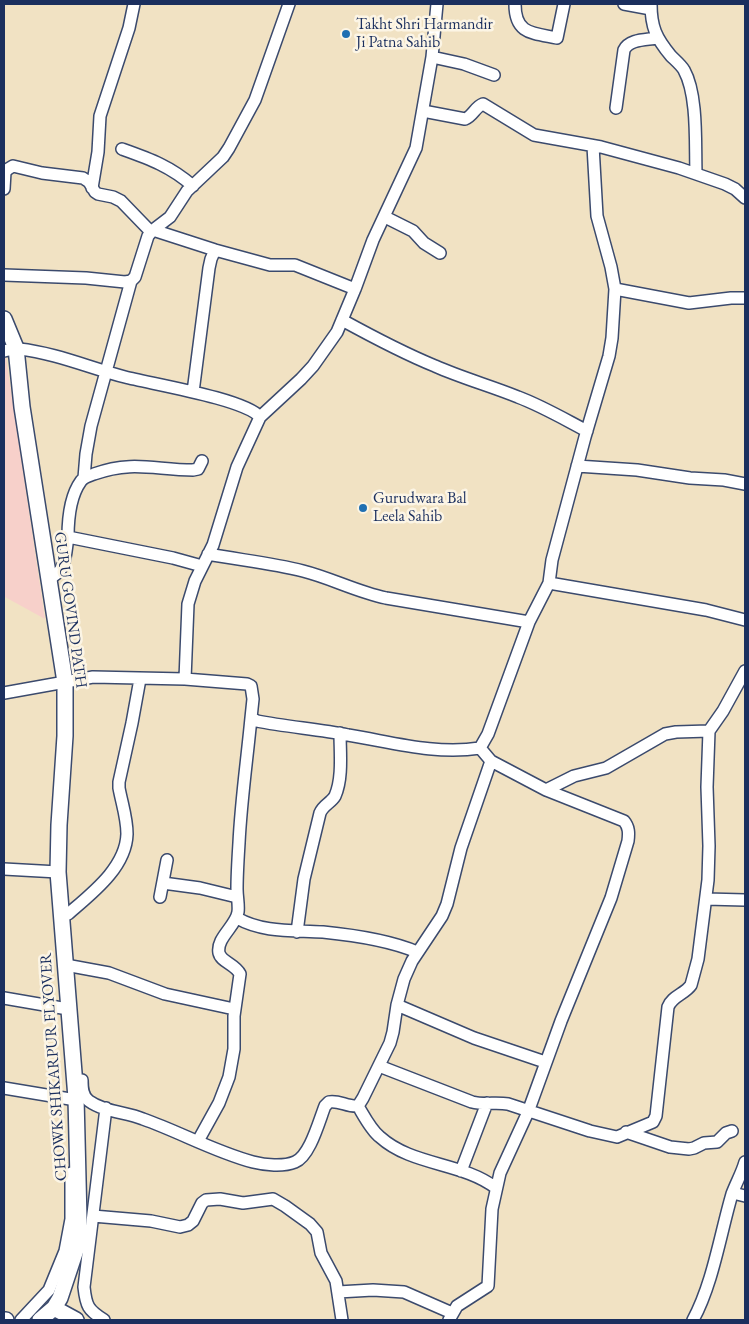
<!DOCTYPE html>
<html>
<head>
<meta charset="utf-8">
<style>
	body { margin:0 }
	#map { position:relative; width:749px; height:1324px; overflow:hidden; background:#f1e2c3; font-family:"EB Garamond",serif }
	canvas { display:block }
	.frame { position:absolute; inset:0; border:5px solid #1b2f5e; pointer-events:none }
</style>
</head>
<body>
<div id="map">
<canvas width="749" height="1324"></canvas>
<div class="frame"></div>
</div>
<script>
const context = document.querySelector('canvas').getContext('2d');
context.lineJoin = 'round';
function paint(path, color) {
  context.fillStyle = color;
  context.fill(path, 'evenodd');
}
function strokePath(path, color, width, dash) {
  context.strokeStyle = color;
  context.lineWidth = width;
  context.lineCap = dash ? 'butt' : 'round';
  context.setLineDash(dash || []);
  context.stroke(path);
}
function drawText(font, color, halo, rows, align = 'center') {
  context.font = font + ' "EB Garamond",serif';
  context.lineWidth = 5;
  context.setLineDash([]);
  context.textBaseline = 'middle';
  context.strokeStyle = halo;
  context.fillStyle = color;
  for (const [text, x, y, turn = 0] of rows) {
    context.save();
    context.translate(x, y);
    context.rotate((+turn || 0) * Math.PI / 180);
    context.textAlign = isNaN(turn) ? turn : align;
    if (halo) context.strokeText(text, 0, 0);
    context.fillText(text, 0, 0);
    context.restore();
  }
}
const built = new Path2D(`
	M4 358H6L45 619 5 597Z`);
const street = new Path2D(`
	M515 4C515 34 532 33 557 38L564 4
	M624 4 651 9
	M651 4C651 27 656 38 671 56 675 60 681 65 684 70 698 95 695 144 696 172
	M432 57 464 64 494 75
	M616 108 624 50C629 39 646 40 657 38
	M423 111 465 119C473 116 475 107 483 104L534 135 601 147 679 168 725 184 735 189 745 198
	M122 149C150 159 170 166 193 186
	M92 188 98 152 100 116 129 28 134 4
	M4 189 5 172 8 169 13 166 42 173 83 178 89 182 95 192 98 194 113 197 121 201 151 232
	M385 217 413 231 424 243 440 253
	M153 230 215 250 270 265H295L355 289
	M4 275 86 278 125 282 131 281 135 277 148 236 153 230 170 217 187 191 223 157 229 148 255 100 289 4
	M615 289 689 303 731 298H745
	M342 320C373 337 403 353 435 366 462 378 491 386 518 397 542 406 564 419 587 431
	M4 351C9 350 14 348 19 349 56 353 90 368 125 377 152 384 245 399 260 417L237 467 213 545 195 581 188 604 185 679 93 677 4 693
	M193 392 209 268 211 259 215 250
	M260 417 301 379 313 366 337 332 355 289 373 240 416 148 432 57 437 4
	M202 461 198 469 193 470C155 470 133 460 94 474 89 476 84 477 81 481 70 496 68 520 68 537L173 558 202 566
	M577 466 637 470 690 478 724 480 745 484
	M84 478 86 454 91 426 131 281
	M208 554C240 560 272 563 303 571 331 578 357 592 386 598L529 622 549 583 706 610 745 620
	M49 578C67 572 65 554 68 537
	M549 583 552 560 585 437 609 356 612 338 615 289 611 267 597 216 593 146
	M185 679 247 684 251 686 253 699 251 718 257 721C287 727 318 729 348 735 392 742 435 755 480 748L488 734 529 622
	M480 748 491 761 546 790 574 776 606 768 665 734 676 732 709 731 723 711 745 671
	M491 761 461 848 447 904 442 916 412 961 404 979 397 1005 474 1038 545 1062
	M4 869 58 872
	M163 883 200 888 237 897
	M160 897 167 860
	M706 899 745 900
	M68 914C91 894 126 868 127 834 127 818 122 804 119 788V782L132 723 140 679
	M237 918C263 933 294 930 323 932 353 935 389 940 417 952
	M297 932 304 879 320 813C323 805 331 803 335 796 343 778 340 752 340 733
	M71 966 109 973 165 994 234 1009
	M4 998 62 1008
	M379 1066 472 1102C484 1105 496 1102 508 1104L590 1131 617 1137 653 1122 656 1116 668 1007C672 996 685 994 691 985L698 959 708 880 709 846 707 787 709 731
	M82 1080C82 1087 82 1096 89 1101 104 1112 126 1112 143 1119 180 1132 215 1152 253 1162 265 1165 283 1167 295 1162 310 1156 319 1121 325 1106L329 1102C339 1100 347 1107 358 1106L363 1098 390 1043 393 1032 397 1005
	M4 1088 70 1099
	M358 1106C364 1116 371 1130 380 1137 412 1166 462 1162 496 1188
	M626 1132 670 1147 689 1149 694 1148 704 1143 717 1142 726 1133 732 1131
	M198 1141 219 1103 229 1077 234 1049V1016L240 974C235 964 221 962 219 953 216 938 236 926 238 912 239 905 237 897 237 889 237 874 238 859 239 843 241 801 247 760 251 718
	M461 1171 487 1103
	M733 1193 745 1196
	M93 1216 151 1221 180 1227 188 1225 193 1221 202 1203 206 1200 220 1199 243 1203 273 1199 285 1206 310 1224 317 1232 321 1253 336 1281 342 1320
	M338 1292 373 1290 404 1292 452 1313
	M21 1320 49 1290 65 1251 71 1219V1173
	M104 1320C88 1310 86 1306 84 1287L106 1108
	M449 1320 457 1306 488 1286 492 1209 500 1173 528 1112 561 1021 611 898 628 841C629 833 629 827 624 821L546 790
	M693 1320C713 1283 720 1235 732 1194 736 1183 742 1173 745 1162`);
const secondary = new Path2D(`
	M4 319 16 348 22 407 65 682V736L59 825 58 872 76 1098 79 1220 78 1244 60 1298 54 1308
	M4 1320H6
	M40 1320 54 1308 76 1320`);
const markers = [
	[346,34,5,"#1f6fb2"],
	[363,508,5,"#1f6fb2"]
];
const poiNames = [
	["Takht Shri Harmandir",356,25],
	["Ji Patna Sahib",356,43],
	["Gurudwara Bal",373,499],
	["Leela Sahib",373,517]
];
const streetNames = [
	["GURU GOVIND PATH",70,610,82],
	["CHOWK SHIKARPUR FLYOVER",54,1067,-94]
];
paint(built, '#f7d0ca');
strokePath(street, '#3b4a6d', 14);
strokePath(secondary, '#3b4a6d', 18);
strokePath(street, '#fff', 11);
strokePath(secondary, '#fff', 15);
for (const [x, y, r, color] of markers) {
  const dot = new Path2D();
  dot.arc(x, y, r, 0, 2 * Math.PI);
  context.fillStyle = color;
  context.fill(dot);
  strokePath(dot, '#fcf5e5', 2);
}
drawText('16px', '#1b2f5e', '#fcf5e5', poiNames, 'left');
drawText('16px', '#1b2f5e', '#fcf5e5', streetNames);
</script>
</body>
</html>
